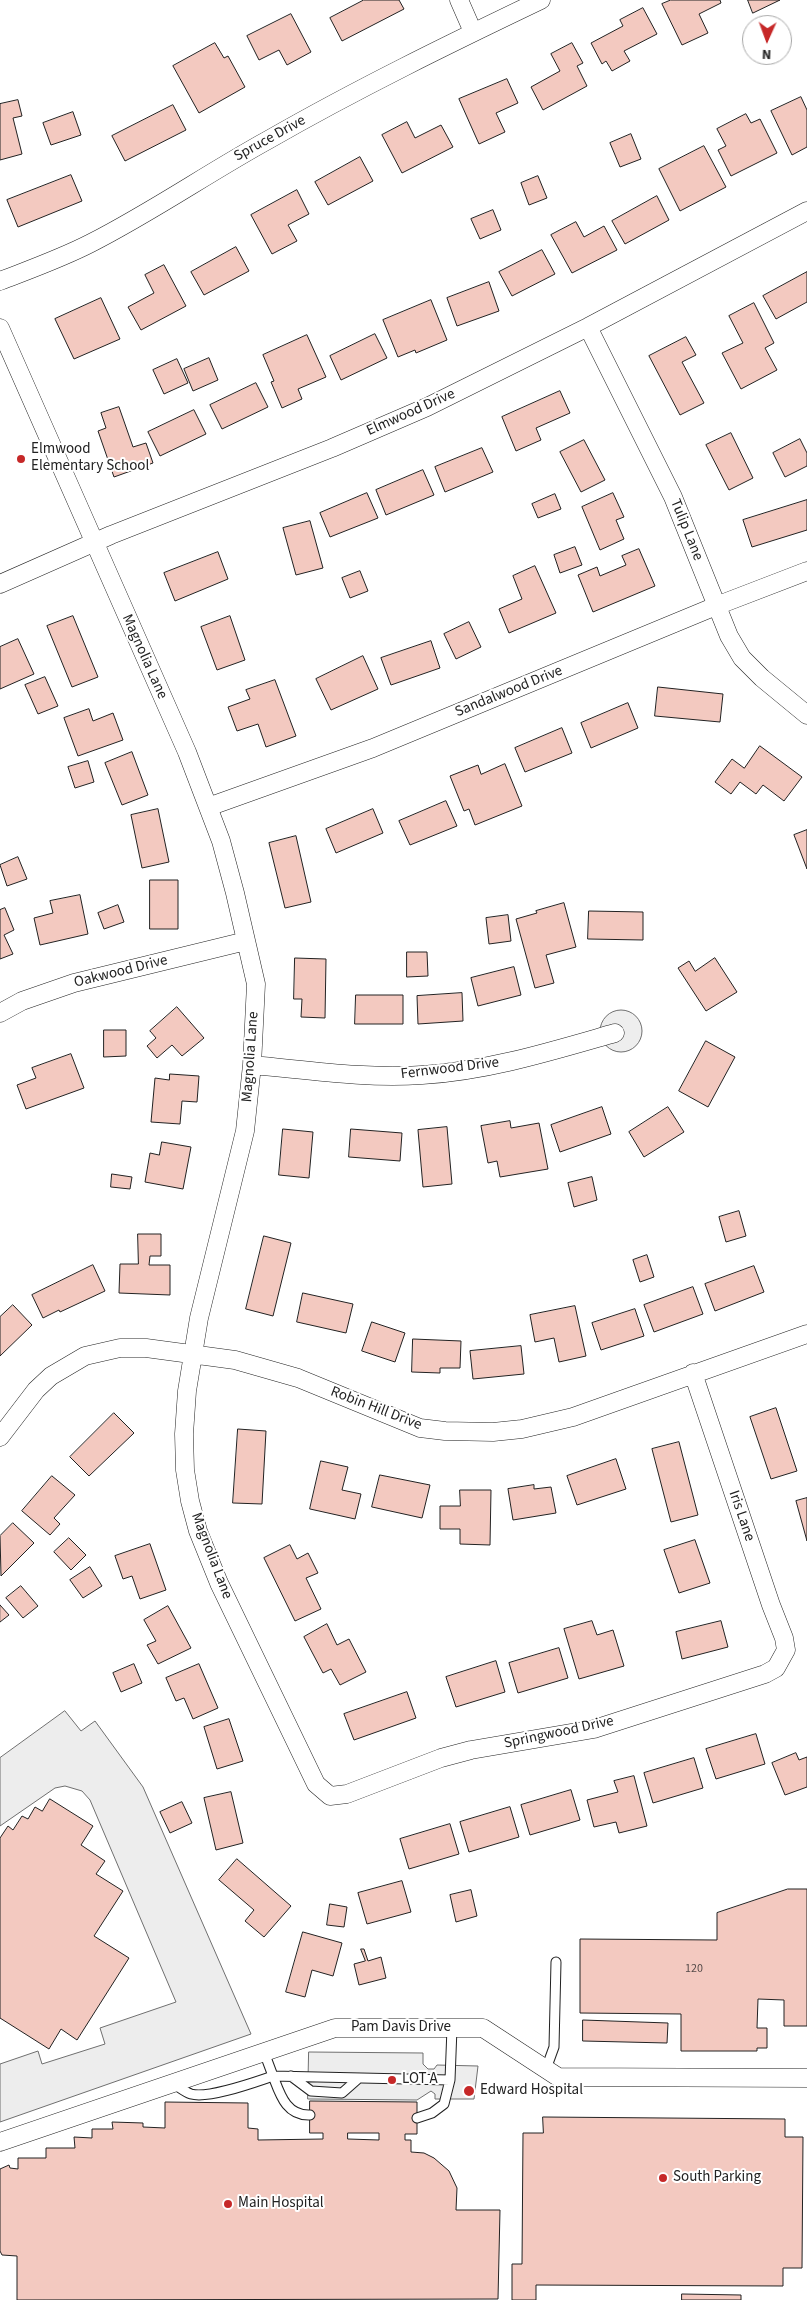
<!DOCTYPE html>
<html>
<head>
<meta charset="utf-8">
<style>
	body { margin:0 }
	#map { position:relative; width:807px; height:2300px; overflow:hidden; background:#fff; font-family:"Source Sans 3",sans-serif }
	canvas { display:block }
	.north { position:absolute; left:742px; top:15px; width:50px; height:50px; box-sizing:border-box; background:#fff; border:1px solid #a7a7a7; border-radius:50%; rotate:182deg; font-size:14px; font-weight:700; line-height:20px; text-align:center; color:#222 }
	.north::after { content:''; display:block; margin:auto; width:18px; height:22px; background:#c62828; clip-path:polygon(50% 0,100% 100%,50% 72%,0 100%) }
</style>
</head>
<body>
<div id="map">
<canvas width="807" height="2300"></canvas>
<div class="north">N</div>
</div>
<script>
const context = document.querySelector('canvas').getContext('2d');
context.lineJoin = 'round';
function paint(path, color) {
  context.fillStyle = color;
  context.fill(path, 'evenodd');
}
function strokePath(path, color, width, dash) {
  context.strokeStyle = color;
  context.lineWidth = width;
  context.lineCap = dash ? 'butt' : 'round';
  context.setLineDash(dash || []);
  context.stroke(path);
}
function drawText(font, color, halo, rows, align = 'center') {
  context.font = font + ' "Source Sans 3",sans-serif';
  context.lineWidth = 4;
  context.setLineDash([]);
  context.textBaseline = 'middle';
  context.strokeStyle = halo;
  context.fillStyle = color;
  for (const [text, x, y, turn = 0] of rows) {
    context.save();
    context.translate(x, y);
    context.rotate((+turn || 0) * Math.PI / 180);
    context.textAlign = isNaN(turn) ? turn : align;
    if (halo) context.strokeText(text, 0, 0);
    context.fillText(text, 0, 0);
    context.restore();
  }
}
const green = new Path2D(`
	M600 1031a21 21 0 1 1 42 0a21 21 0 1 1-42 0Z`);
const parking = new Path2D(`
	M65 1711 81 1731 95 1721 143 1787 251 2034 0 2122V2064L38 2051 42 2064 105 2044 100 2028 176 2002 90 1800 82 1791 65 1786 55 1788 0 1826V1758Z
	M309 2052 423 2053V2064L428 2069H434L437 2065 478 2066 474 2099H435V2094L431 2091 417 2100 308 2099Z`);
const building = new Path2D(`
	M364 0H399L404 9 342 41 330 18Z
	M671 0H720L721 3 699 14 708 33 682 45 662 4Z
	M748 0H780L753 13Z
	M643 8 657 34 624 51 630 61 612 71 606 61 602 64 591 43 623 26 620 20Z
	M291 14 311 52 287 65 279 50 259 60 247 36Z
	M215 43 224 58 228 56 245 87 199 113 173 66Z
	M572 43 583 63 577 66 587 86 543 110 531 87 560 71 551 54Z
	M507 79 518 103 496 113 505 132 479 144 459 99Z
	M801 97 807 110V147L792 155 771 111Z
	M18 100 22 116 13 118 22 154 0 160V104Z
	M173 105 186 130 125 161 112 136Z
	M73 112 81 135 51 145 43 123Z
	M746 114 751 123 760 119 777 153 731 176 718 150 726 146 717 129Z
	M407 122 415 138 441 125 453 147 402 173 382 135Z
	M631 134 641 159 620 167 610 143Z
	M704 146 726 187 680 211 659 169Z
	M360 157 373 181 328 205 315 182Z
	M71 175 82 201 18 227 7 200Z
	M538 176 547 198 529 205 521 183Z
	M297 190 309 214 288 225 297 241 272 254 251 215Z
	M657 196 669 220 625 244 612 221Z
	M493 210 501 230 480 239 471 219Z
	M576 222 584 237 604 226 617 250 572 273 551 235Z
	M236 247 249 271 204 295 191 272Z
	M542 250 555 274 512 296 499 272Z
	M164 265 186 306 141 330 128 307 154 293 145 275Z
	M807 272V302L776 319 763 296Z
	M489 282 499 311 457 326 447 298Z
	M101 298 120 339 74 359 55 319Z
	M431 300 447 340 416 353 415 350 398 357 383 320Z
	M754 303 774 343 765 348 777 370 741 389 722 353 743 343 729 316Z
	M375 334 387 358 341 380 330 356Z
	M307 335 326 377 298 389 302 399 282 408 271 382 274 381 263 355Z
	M686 337 696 355 682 362 704 403 680 415 649 356Z
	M209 358 218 380 193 391 184 369Z
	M177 359 188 383 164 394 153 370Z
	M256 383 268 407 222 429 210 405Z
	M560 391 570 413 536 428 541 440 516 451 502 417Z
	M119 407 133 447 146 443 153 463 114 477 98 431 106 428 101 413Z
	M194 410 206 434 160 456 148 432Z
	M731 433 753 478 729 490 706 445Z
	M800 439 807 453V466L785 477 773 453Z
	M584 440 605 480 581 492 560 452Z
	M482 448 493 472 445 492 435 467Z
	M423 470 434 495 386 515 376 490Z
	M367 493 378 518 330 537 320 513Z
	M613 493 624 517 616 520 624 539 600 550 582 507Z
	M555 494 561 509 538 518 532 504Z
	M807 500V530L752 547 743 520Z
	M310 521 323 568 296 575 283 528Z
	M575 547 582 565 560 573 554 555Z
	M639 549 655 586 593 612 578 575 597 567 600 576 626 565 622 556Z
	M218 552 228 579 175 601 164 573Z
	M535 566 556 613 509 633 499 609 522 599 513 576Z
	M360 571 368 591 350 598 342 578Z
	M73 616 98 677 72 687 47 626Z
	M230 616 245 660 217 670 201 627Z
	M469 622 481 647 456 659 444 634Z
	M18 639 34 674 0 689V647Z
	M431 641 440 668 391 685 381 658Z
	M363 656 378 689 331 710 316 679Z
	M45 677 58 706 38 714 25 685Z
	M275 680 296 736 266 747 258 724 237 731 228 707 250 699 246 690Z
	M658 687 723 694 720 722 655 716Z
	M628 703 638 728 591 748 581 723Z
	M89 709 93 721 113 713 123 740 78 756 64 718Z
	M562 728 572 753 525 772 515 748Z
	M760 746 802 777 784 801 763 785 756 794 740 782 731 794 715 782 732 759 744 768Z
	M132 752 148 795 122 805 105 763Z
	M88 761 94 782 75 788 68 767Z
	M505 764 522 806 475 825 469 809 464 811 450 776 478 765 481 774Z
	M446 801 457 826 410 845 399 821Z
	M158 809 169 862 142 868 131 815Z
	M373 809 383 833 336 853 326 829Z
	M807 830V869L794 835Z
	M296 836 311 902 285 908 269 843Z
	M18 857 27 879 7 886 0 865Z
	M150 880H178V929H150Z
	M80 895 88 934 40 945 34 918 53 913 50 901Z
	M564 903 576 947 546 955 554 983 535 988 516 919 537 913 536 911Z
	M118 905 124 922 104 929 98 913Z
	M5 908 14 930 4 935 13 954 0 959V910Z
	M589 911 643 912V940L588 939Z
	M508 915 511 941 489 944 486 918Z
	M407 952H427L428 976 407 977Z
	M295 958 326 959 325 1018 301 1017 302 999H294Z
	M715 958 737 992 706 1011 678 968 689 961 695 971Z
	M514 967 521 995 478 1006 471 978Z
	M462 993 463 1021 418 1024 417 996Z
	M356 995H403V1024H355Z
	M177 1007 204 1038 182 1056 172 1045 157 1058 147 1046 156 1038 150 1031Z
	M104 1030H126V1056L104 1057Z
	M706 1041 735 1057 708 1107 679 1091Z
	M71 1054 84 1088 26 1109 17 1085 36 1078 32 1068Z
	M170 1074 199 1076 197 1102 182 1101 180 1124 151 1122 155 1078 169 1080Z
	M602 1107 611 1134 560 1152 551 1125Z
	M668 1107 684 1132 644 1157 629 1132Z
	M510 1121 511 1128 539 1123 548 1169 500 1177 497 1161 488 1163 481 1126Z
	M447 1127 452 1184 423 1187 418 1130Z
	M283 1129 313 1132 309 1178 279 1175Z
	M351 1129 402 1133 400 1161 349 1157Z
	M162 1142 191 1147 183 1189 145 1182 150 1153 159 1155Z
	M112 1174 132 1177 130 1189 111 1187Z
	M592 1177 597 1200 574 1207 568 1183Z
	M739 1211 746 1236 726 1242 719 1217Z
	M138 1234H161V1256H150L149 1265H170V1295L119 1293 120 1264H138Z
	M264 1236 291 1243 273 1316 246 1309Z
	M647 1255 654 1277 640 1282 633 1260Z
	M93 1265 105 1291 60 1312 59 1310 43 1318 32 1295Z
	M754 1266 764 1292 715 1311 705 1284Z
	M693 1287 703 1314 654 1332 644 1305Z
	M303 1293 353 1304 346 1333 297 1322Z
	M13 1305 32 1325 0 1356V1317Z
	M575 1306 586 1356 559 1362 554 1338 535 1342 530 1315Z
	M635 1309 644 1336 601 1350 592 1323Z
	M372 1322 405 1333 395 1362 362 1351Z
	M413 1339 461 1341 460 1368H440V1373L412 1372Z
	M521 1346 524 1374 473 1379 470 1351Z
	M776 1408 797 1471 771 1479 750 1417Z
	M114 1413 134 1433 89 1476 70 1457Z
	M238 1429 266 1431 262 1504 233 1503Z
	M679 1442 698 1515 671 1522 652 1449Z
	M616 1459 626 1489 577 1505 567 1476Z
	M321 1461 348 1467 342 1490 361 1494 355 1519 310 1509Z
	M380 1475 430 1485 422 1518 372 1507Z
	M52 1476 75 1495 54 1518 60 1524 50 1535 22 1511Z
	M534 1485V1489L551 1487 556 1513 513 1520 508 1489Z
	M460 1490H491L490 1545 460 1544V1529H440V1506H460Z
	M807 1498V1541L796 1501Z
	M13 1523 34 1543 1 1576 0 1536Z
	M69 1538 86 1555 71 1570 54 1552Z
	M695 1540 710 1583 679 1593 664 1550Z
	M150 1544 166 1590 140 1599 132 1576 123 1579 115 1556Z
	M290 1545 297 1559 308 1553 318 1573 306 1578 321 1609 295 1621 264 1558Z
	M90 1567 102 1586 83 1598 70 1580Z
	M21 1586 38 1606 23 1618 6 1598Z
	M0 1605 9 1615 0 1622Z
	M168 1606 191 1648 158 1664 147 1645 156 1641 144 1620Z
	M592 1621 597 1635 613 1630 624 1666 579 1679 564 1629Z
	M721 1621 728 1647 682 1659 676 1632Z
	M327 1624 337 1645 349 1639 366 1672 340 1685 331 1669 323 1673 304 1637Z
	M559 1648 568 1678 518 1693 509 1663Z
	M496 1661 505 1692 456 1707 446 1677Z
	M134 1664 142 1683 121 1692 113 1673Z
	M199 1664 218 1708 193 1719 184 1698 176 1701 166 1678Z
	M407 1692 416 1718 354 1740 344 1714Z
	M229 1719 243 1761 217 1769 204 1727Z
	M756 1734 765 1764 716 1779 706 1749Z
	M796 1753 799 1760 807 1757V1787L785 1795 772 1763Z
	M694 1758 703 1788 653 1803 644 1773Z
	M634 1776 647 1826 619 1833 616 1822 594 1827 587 1800 618 1792 614 1781Z
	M571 1790 580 1820 530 1835 521 1805Z
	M231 1792 243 1843 216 1850 204 1798Z
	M50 1799 93 1826 81 1845 105 1861 96 1874 123 1891 94 1936 129 1958 77 2040 61 2029 49 2049 0 2018V1838L8 1826 13 1830 22 1816 28 1819 35 1807 42 1811Z
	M182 1802 192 1823 170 1833 160 1812Z
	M510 1807 519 1837 469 1852 460 1822Z
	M450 1824 459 1854 409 1869 400 1839Z
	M237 1859 291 1906 264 1937 245 1921 254 1910 219 1880Z
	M402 1881 411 1912 367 1924 358 1893Z
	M788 1889H807V2026H784V2000L758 1999 757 2028H767V2048H757V2051H681V2014L580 2013V1939L717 1940V1913Z
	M471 1890 477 1916 456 1922 450 1895Z
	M330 1904 347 1907 344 1927 327 1925Z
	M303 1932 342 1943 333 1976 312 1970 305 1997 286 1992Z
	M361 1949H364L368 1961 381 1957 386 1978 359 1985 354 1964 365 1961Z
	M583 2020 668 2023 667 2043 583 2041Z
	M310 2101 417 2102V2134H405V2140H411V2152L424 2153 434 2158 449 2171 457 2188 456 2210H500L498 2299 17 2300V2256L2 2255 0 2251V2169L9 2165 10 2168 18 2169V2158H46V2148H75L74 2137 92 2138V2129H113L112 2122 143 2123V2127L165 2128V2102L248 2103V2128L258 2129V2140L323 2139V2133H310ZM348 2133H379V2140L348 2139Z
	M543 2117 785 2119V2137H803L802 2268H783V2286L536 2285V2300H512V2264H522L523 2133H543Z
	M682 2294 741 2295V2300H682Z`);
const lane = new Path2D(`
	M264 2052 273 2076 450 2080 452 2028
	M546 2069 554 2047 556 1962
	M291 2076 311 2091 342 2093 359 2078
	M174 2084C179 2087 185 2092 191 2094 209 2099 255 2082 273 2076 280 2094 286 2116 310 2115
	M417 2118 432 2113 444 2104 450 2080`);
const street = new Path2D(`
	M459 0 473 32
	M0 281C31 269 62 258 91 243 152 212 208 173 268 140 357 89 449 44 541 0
	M588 327 673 497 729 636 742 658 762 678 807 715
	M0 328 187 752 221 841 235 893 256 984 252 1065 245 1131 199 1318 187 1391 184 1434 185 1470 190 1501 198 1531 219 1583 316 1784 330 1796 347 1794 441 1758 471 1750 594 1729 765 1674 776 1668 786 1650 784 1638 771 1605 693 1373
	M0 584 111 535 332 448 427 407 588 327 807 211
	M208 807 373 748 716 606 807 571
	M0 1013 22 1001 74 983 246 941
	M252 1065C308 1070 365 1079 422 1075 488 1071 552 1051 615 1033
	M0 1437 36 1390 51 1376 85 1356 120 1348H146L235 1360 298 1378 420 1428 445 1431 493 1432 522 1429 573 1417 807 1334
	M0 2142 335 2028H483L558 2077 807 2078`);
const markers = [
	[21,459,5,"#c62828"],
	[392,2080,5,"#c62828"],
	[469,2091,6,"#c62828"],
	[663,2178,5,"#c62828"],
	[228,2204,5,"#c62828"]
];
const numberNames = [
	["120",694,1969]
];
const streetNames = [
	["Spruce Drive",270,139,-29],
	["Elmwood Drive",411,413,-24],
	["Tulip Lane",686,530,68],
	["Magnolia Lane",144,657,66],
	["Sandalwood Drive",509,692,-22],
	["Oakwood Drive",121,972,-14],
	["Magnolia Lane",251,1057,-86],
	["Fernwood Drive",450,1069,-7],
	["Robin Hill Drive",376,1409,21],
	["Iris Lane",741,1516,71],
	["Magnolia Lane",211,1556,69],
	["Springwood Drive",559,1733,-12],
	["Pam Davis Drive",401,2028]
];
const poiNames = [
	["Elmwood",31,450],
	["Elementary School",31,467],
	["LOT A",402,2080],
	["Edward Hospital",480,2091],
	["South Parking",673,2178],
	["Main Hospital",238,2204]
];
paint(green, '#eee');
strokePath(green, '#6f6f6f', 1);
paint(parking, '#ededed');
strokePath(parking, '#6f6f6f', 1);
paint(building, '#f3c9c0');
strokePath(building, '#222', 1);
strokePath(lane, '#222', 11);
strokePath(street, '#222', 19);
strokePath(lane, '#fff', 9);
strokePath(street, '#fff', 18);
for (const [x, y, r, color] of markers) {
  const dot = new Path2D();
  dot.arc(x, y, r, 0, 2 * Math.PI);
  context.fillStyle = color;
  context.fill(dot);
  strokePath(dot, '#fff', 2);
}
drawText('12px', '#564c4a', null, numberNames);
drawText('15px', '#222', '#fff', streetNames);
drawText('15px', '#222', '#fff', poiNames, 'left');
</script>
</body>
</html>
